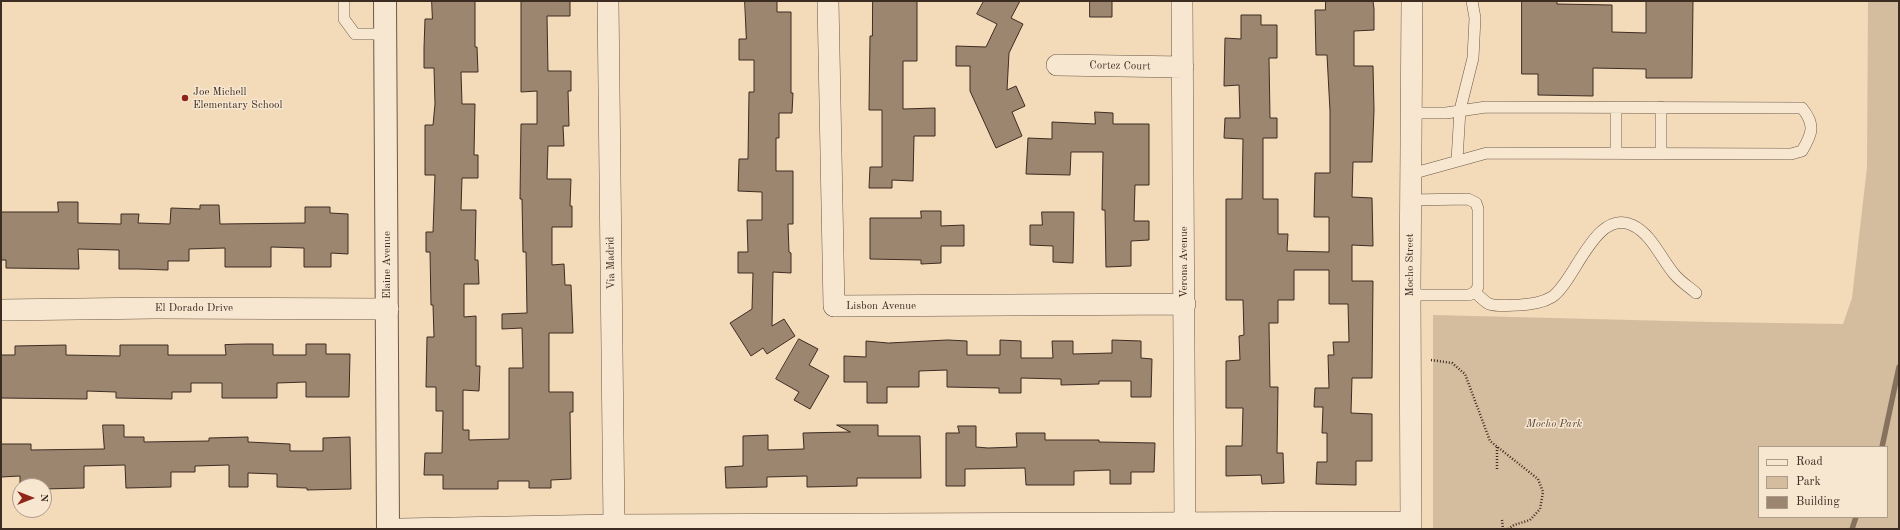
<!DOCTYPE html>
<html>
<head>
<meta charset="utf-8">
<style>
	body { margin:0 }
	#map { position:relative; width:1900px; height:530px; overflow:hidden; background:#f3dab8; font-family:"Old Standard TT",serif }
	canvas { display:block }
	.frame { position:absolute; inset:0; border:2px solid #3d2c22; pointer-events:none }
	.legend { position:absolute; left:1758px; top:446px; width:130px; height:72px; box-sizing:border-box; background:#f7e7d1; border:1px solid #ad9c8b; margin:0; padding:5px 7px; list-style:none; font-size:12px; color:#3d2c22 }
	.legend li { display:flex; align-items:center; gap:8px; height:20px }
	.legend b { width:20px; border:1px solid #ad9c8b }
	.north { position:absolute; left:12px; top:478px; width:40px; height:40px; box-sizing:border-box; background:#f7e7d1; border:1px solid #ad9c8b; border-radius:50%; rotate:90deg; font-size:11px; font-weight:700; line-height:16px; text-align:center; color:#3d2c22 }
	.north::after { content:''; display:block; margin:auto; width:14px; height:18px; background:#8f2418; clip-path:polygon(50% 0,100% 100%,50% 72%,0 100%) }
</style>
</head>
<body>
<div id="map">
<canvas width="1900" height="530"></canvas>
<div class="frame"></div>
<ul class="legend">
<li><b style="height:5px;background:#f7e7d1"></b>Road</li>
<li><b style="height:11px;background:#d4bc9e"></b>Park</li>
<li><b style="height:11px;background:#9c8670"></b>Building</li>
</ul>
<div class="north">N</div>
</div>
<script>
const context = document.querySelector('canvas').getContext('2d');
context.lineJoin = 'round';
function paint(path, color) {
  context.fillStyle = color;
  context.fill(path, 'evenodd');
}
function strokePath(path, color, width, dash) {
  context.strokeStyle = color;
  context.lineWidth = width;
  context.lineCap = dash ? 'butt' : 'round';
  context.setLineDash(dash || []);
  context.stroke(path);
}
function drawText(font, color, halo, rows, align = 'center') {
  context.font = font + ' "Old Standard TT",serif';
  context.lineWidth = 3;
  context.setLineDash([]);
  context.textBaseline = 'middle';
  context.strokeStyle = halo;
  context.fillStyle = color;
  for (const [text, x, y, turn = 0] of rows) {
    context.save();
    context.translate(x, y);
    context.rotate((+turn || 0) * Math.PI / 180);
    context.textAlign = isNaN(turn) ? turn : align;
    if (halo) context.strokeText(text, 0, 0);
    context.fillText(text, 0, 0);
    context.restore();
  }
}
const green = new Path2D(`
	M1868 1H1899V529H1433V315L1711 322 1843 324 1852 298 1867 167ZM1759 447H1887V517H1759Z`);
const stream = new Path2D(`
	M1882 447 1899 367
	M1852 529 1856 517`);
const building = new Path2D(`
	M432 1H475V47H477L478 72H461L462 104H475L474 155H478V178H462L461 210H476L475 260H478L479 284H464V317L476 316V366H480L479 391 463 390V430H469V440L509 439V368H523L522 328 502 329V314L527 313 526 252H523L522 199H520L521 124H537V91L521 92V1H570V16H547L548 71H571V91H568L569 126H563L564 146H548L547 179H571L570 206H572V227H552V265L564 264 565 285H571L573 333H549V392H573V412H570L571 479 551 480V488H529V481H498V489H443V475H424L425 453H442L443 411H436V387H426L427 337H434L433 305H431L430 252H426V232H433L435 175H425V125H433L435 104 434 68H424V48L425 19H432Z
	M745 1H777V12H791V93H793L792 113H779V138H776V171H793V224H788L789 252 791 253V273L773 272 772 326 784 319 795 336 767 354 763 348 751 356 730 323 752 309 753 273H738V252H748L747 220H762V192L738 191 739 159H748L749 92H754V60H739V39H746Z
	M873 1H917V61H903V109L935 108V136H914L913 181 892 180V188H869L870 167H882V110H869L870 36H872Z
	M984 1H1020L1011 18 1023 24 1009 53 1007 90 1016 86 1025 106 1012 112 1022 136 996 148 970 91V66H956V46L986 47 997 24 977 14Z
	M1090 1H1112V17H1090Z
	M1326 1H1373L1374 9V30L1354 31V66H1373L1374 110 1372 162H1353L1352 197 1372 198 1373 246 1352 245V281H1373L1372 378H1352L1351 413 1372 414V461H1356V485L1316 484 1317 462H1327V433H1322L1323 407H1314L1315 388H1329L1328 355H1334L1333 342H1349L1348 304H1329V270H1294V300H1278V323H1269L1270 387H1278L1277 453H1283L1284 483 1262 484 1261 475 1226 476V446H1242L1243 408H1226V361L1240 360 1239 336 1244 335 1243 300H1226V199H1242L1243 139 1224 138 1225 118H1240L1239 85 1224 86 1225 38 1241 39V15H1261V25H1277V58H1269L1270 118H1277V138H1263V199H1278V234H1288L1287 251 1329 252V217H1314L1315 173H1330V111L1327 55H1316L1315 10H1325Z
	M1522 1H1557V4L1612 5V32L1646 33V1H1693L1692 78H1646V69L1593 68V96L1538 95V74H1522Z
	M1095 112 1113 113V124H1149V185H1135L1134 221H1149V240L1131 241V266L1106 267 1105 210H1102L1103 152H1071L1070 175 1026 174 1028 138 1052 139V122L1095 124Z
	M58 202H78V223L121 224V214H139L138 223 170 224 171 208 200 209V205H219L220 224 305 223V207H330V213L348 214V254L331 253V267H304V248L271 247V267H225V248L189 249V261H168V270L138 269H119V250L78 249 79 269 6 268V260H1V212H58Z
	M921 211H941V226L964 225V246H941V263L921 264V260L870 259V218H921Z
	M1042 212H1074L1073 263 1053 262V246L1030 245V225H1042Z
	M799 339 818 349 809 365 829 376 810 409 794 400 799 392 776 379Z
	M948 340 967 341V355H1000V340L1021 341V358H1053L1052 341H1073V354L1112 353V340L1141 341V358L1152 359 1151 397H1131V381H1099V384L1061 385V379L1021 378V393H999V388L947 387V370L919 371V387H887V403H867V382H844V356L866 357V341L888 343Z
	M246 344H273V355H306V344H326V354H350L349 397H306V382L277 383V398H222V383H191V392H172V399L116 398V392L87 391V399L1 398V355H15V346L66 345V355L120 356V345H168V355H226L225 345Z
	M103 425H124V437H144V442L209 441V438L248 437V442L290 444V451H323V438L350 437 351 489 307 490V488L277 487V474L248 473V487H229V465L195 466V472H171V487L126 488 125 465 84 466V488L44 489V486H20V489V476L1 477V444H31V450L104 449Z
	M837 425H878V436H920L921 478H857V486L807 487V476L767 477V487L726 488 725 467 743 466V436L768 435V450L804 449 803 433 850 432Z
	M958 426H976V447L988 448 1017 447 1016 433H1045V440H1099V442L1155 443 1154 472H1131V484H1110V470L1074 471V485H1026L1025 468 965 469V486H946V433H959Z`);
const path = new Path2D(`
	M1431 360 1452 363 1465 374 1490 441 1538 479 1543 492 1540 509 1530 520 1514 525 1508 529
	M1497 447V471
	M1502 520 1503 529`);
const service = new Path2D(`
	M344 1V19L355 34H385
	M1616 107V154
	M1661 154V107
	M1457 160 1460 110 1473 58 1475 18 1472 1
	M1411 174 1487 153 1791 154 1802 151C1812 134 1816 125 1802 108L1486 107 1446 113H1411
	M1475 292C1479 296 1485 302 1489 304 1498 307 1511 305 1520 305 1531 304 1542 303 1552 297 1575 282 1595 208 1632 225 1652 234 1661 259 1675 275 1681 282 1689 287 1696 293
	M1410 295H1469L1475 292 1478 287V209L1476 203 1468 199 1410 200`);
const minor = new Path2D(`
	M608 1 614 525
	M828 1 834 306 1185 304
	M1182 1 1185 524
	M1057 65 1183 67
	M1 310 156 308 388 309
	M401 529 614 525 1411 522
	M1411 529 1410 289 1412 1`);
const tertiary = new Path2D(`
	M385 1 388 529`);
const markers = [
	[185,98,4,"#8f2418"]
];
const streetNames = [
	["Cortez Court",1120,66,1],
	["Verona Avenue",1184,262,-90],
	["Via Madrid",611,263,-91],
	["Elaine Avenue",387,265,-90],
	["Mocho Street",1410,265,-90],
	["Lisbon Avenue",881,306],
	["El Dorado Drive",194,308]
];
const poiNames = [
	["Joe Michell",193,92],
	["Elementary School",193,105]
];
const parkNames = [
	["Mocho Park",1554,424]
];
paint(green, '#d4bc9e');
strokePath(stream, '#85715d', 5.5);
paint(building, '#9c8670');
strokePath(building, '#3d2c22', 1);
strokePath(service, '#6a5848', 12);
strokePath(minor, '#6a5848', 22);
strokePath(tertiary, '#6a5848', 24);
strokePath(path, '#3d2c22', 2.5, [1, 2]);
strokePath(service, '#f7e7d1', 11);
strokePath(minor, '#f7e7d1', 21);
strokePath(tertiary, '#f7e7d1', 22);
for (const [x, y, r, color] of markers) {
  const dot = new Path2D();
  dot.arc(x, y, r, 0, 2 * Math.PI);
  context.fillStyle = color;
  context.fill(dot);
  strokePath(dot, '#f7e7d1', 1.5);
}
drawText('11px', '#3d2c22', '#f7e7d1', streetNames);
drawText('11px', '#3d2c22', '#f7e7d1', poiNames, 'left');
drawText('italic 11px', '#5b493b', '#f7e7d1', parkNames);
</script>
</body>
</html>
